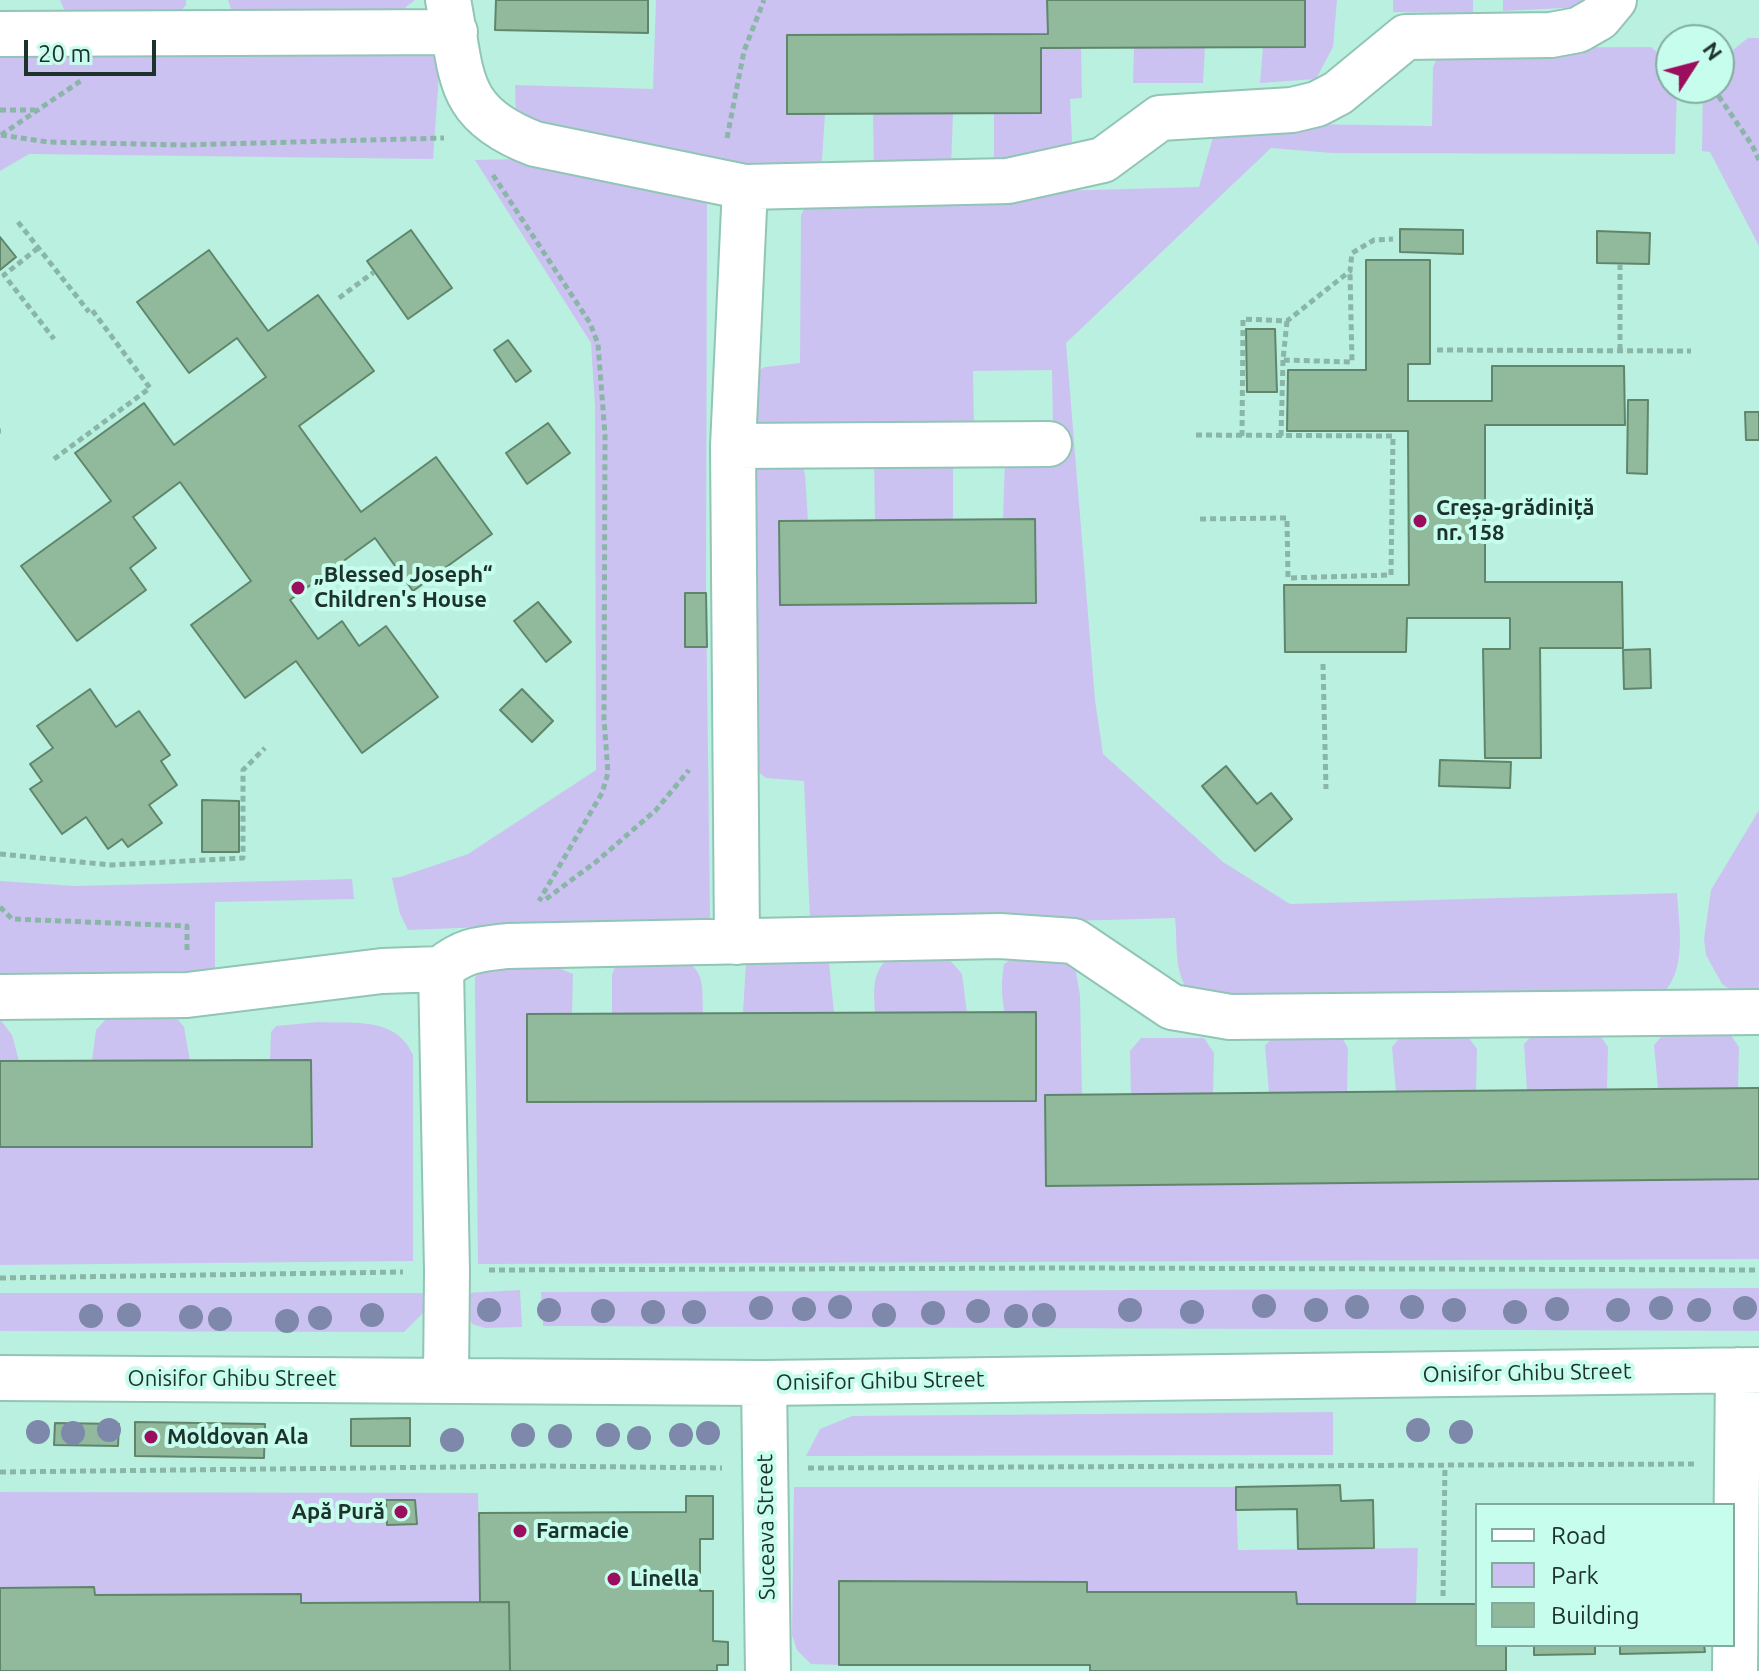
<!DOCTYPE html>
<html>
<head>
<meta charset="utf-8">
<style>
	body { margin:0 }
	#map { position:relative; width:1759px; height:1671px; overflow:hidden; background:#baf0df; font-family:Ubuntu,sans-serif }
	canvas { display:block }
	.legend { position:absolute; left:1475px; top:1503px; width:260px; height:144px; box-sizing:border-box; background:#c7fdec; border:2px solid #83ac9f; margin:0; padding:10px 14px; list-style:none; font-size:24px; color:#1d322c }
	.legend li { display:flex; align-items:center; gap:16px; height:40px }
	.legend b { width:40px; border:2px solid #83ac9f }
	.north { position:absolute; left:1655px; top:24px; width:80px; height:80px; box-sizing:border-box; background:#c7fdec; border:2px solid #83ac9f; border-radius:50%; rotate:54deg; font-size:22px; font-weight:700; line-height:32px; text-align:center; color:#1d322c }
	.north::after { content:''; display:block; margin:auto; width:28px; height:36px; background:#9b0e5e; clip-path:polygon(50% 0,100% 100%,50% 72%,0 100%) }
	.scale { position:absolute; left:24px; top:40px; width:132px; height:36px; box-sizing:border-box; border:4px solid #1d322c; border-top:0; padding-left:10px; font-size:24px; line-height:28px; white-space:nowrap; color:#1d322c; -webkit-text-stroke:6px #c7fdec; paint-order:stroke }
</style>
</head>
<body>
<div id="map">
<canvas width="1759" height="1671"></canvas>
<ul class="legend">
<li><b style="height:10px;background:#fff"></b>Road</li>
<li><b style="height:22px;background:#ccc2f1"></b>Park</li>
<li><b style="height:22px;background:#91ba9d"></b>Building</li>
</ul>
<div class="north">N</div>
<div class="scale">20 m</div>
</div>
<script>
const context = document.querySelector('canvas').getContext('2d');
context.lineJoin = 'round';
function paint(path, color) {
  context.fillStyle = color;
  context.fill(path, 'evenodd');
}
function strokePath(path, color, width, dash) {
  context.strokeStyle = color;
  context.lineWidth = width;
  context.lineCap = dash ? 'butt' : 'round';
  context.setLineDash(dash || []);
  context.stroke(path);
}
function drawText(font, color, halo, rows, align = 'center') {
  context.font = font + ' Ubuntu,sans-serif';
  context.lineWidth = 8;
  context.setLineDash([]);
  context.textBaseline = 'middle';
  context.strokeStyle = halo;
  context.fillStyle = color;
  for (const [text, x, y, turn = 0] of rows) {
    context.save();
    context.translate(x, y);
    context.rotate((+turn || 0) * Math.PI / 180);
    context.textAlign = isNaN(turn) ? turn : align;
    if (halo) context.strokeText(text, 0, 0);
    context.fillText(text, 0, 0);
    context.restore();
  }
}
const green = new Path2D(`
	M60 0H186V5L178 14H66Z
	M228 0H415L392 18 232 12Z
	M656 0H1047L1048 34 787 114H825L821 175 742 168 516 117 515 85 653 89Z
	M1305 0H1337L1333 47 1316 79 1260 83 1263 47H1305Z
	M1393 0H1473V13L1393 12Z
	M1503 0H1585L1582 7 1503 11Z
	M1748 38H1759V246L1710 152 1702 151 1703 88H1719V61Z
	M0 45 432 51 440 60 433 159 29 154 0 171Z
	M1205 47 1203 83H1133L1134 48Z
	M1651 47 1671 64V88H1677L1675 154 1332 153 1271 148 1066 343 1095 700 1103 754 1223 862 1290 904 1677 893C1679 926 1688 972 1660 996L1282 1000 1190 994C1173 970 1178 946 1175 918L823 928 810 921 804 781 766 778 753 768 752 477 761 463H802L805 474 808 521 779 522 780 605 1036 603 1035 520 1003 519 1005 459 1053 427 1052 370 973 371 974 428 746 429 755 372 765 367 800 363 801 215 805 208 838 197 1199 187 1213 137 1221 127 1242 123 1432 126 1433 67 1440 51 1449 48Z
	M1041 48H1081L1082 98 1070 99 1072 141 1060 160 994 169V113H1041Z
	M873 114H953L951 167 874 171Z
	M518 159 707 196 706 593 710 918 408 930 400 914 392 878 400 877 468 854 596 770 595 406 591 343 475 160Z
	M953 456V520L875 521 874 457Z
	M1759 810V997L1740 996 1722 984 1706 955 1704 939 1711 890Z
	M352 879 354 899 215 902V971L0 974V881L75 886Z
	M1058 953 1075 967 1080 995 1082 1094 1045 1095 1046 1186 1759 1179V1259L478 1264 475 995V978L482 968 556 967 573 974 572 1013 527 1014 528 1102 1035 1101C1023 1051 994 1020 1004 964L1018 955Z
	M680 956C706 971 702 986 703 1013H612V975L616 964Z
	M818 957 829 962 834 1013H743L746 962Z
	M889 957 949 959 962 974 967 1013H875C874 990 871 974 889 957Z
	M174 1015 184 1027 190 1061H92L96 1030 109 1016Z
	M0 1019 12 1035 19 1061H0Z
	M318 1022C354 1024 396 1016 413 1055V1261L0 1265V1147H312L311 1061 270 1060 271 1032 276 1026Z
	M1597 1031 1608 1047 1607 1089 1527 1090 1524 1044 1535 1032Z
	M1666 1031H1728L1739 1047 1738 1088 1658 1089 1654 1045Z
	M1276 1033H1339L1348 1048 1347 1092 1269 1093 1265 1046Z
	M1403 1034H1466L1477 1049 1476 1091 1396 1092 1392 1047Z
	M1141 1038H1204L1214 1053 1213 1093 1131 1094 1130 1051Z
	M1759 1288V1331L543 1326 541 1292Z
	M520 1290 522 1327 485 1328 472 1324 468 1315 467 1293Z
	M0 1293H423V1313L404 1332 0 1331Z
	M1333 1412V1455L806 1456 820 1429 852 1416Z
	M794 1487H1236L1238 1550 1418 1548 1416 1604H1297L1295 1592H1087V1582L839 1581V1665L811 1664 797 1650 792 1635Z
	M0 1492 478 1493 480 1602 301 1603V1594L95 1595 94 1587 0 1588Z`);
const building = new Path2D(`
	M496 0H648V33L495 30Z
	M1047 0H1305V47L1041 48V113L787 114V35L1048 34Z
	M1400 229 1463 230V254L1400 252Z
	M411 230 452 288 408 319 367 261Z
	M1597 231 1650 233 1649 264 1597 263Z
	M0 237 16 257 0 270Z
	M209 250 268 331 318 295 374 371 299 426 361 512 436 457 492 534 413 591 375 538 290 600 318 639 342 621 359 646 386 626 438 697 362 753 296 661 245 698 191 625 251 581 180 482 133 517 156 548 130 568 146 590 77 641 21 566 111 501 75 453 144 403 174 445 266 377 237 338 189 373 137 302Z
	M1366 260H1430V364H1408V401H1492V366H1624L1625 425H1485V582H1622L1623 648H1540L1541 758H1485L1483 649H1510V618H1407L1406 652H1285L1284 585H1409L1408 431H1287L1288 370H1366Z
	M1246 329H1275L1277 392H1247Z
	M508 340 531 371 516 382 494 350Z
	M1628 400H1648L1647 474 1627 473Z
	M1745 412H1759V440H1746Z
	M548 423 570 453 527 484 506 453Z
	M1035 519 1036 603 780 605 779 521Z
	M685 593H706L707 647H685Z
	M538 602 571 642 546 662 514 621Z
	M1650 649 1651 688 1624 689 1623 650Z
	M90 689 116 727 139 711 170 755 161 761 177 785 149 805 162 823 128 847 122 839 108 849 86 817 62 834 30 789 42 781 30 764 53 748 37 726Z
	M522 689 553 721 532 742 500 710Z
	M1440 760 1511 762 1510 788 1439 786Z
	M1226 766 1257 804 1271 793 1292 819 1255 851 1202 786Z
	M202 800 239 801V852H202Z
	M1036 1012V1101L527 1102V1014Z
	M311 1060 312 1147H0V1061Z
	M1757 1088H1759V1179L1046 1186 1045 1095Z
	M410 1418V1446H351V1419Z
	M135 1422 265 1424 264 1458 135 1456Z
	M55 1423 119 1424 118 1446 54 1445Z
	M1340 1485 1341 1501 1373 1500 1374 1548 1298 1549 1297 1509 1236 1510V1487Z
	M686 1496H713V1539H700V1591H713V1641L728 1642V1665H717V1671H510L509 1602H480L479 1513 686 1512Z
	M386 1500H415L417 1524 387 1525Z
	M839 1581 1087 1582V1592H1296L1297 1604H1477V1645H1506V1671H1090V1665H839Z
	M94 1587 95 1595 301 1594V1603L509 1602 510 1671H0V1588Z
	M1534 1645H1595V1654L1534 1655Z
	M1620 1645H1704L1705 1652 1620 1654Z`);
const path = new Path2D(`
	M1713 88 1752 145 1759 160
	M0 110H35
	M1 135 48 142 183 145 444 138
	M1 135 82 80
	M727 138 744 51 764 0
	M493 175 590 323 598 344 605 435 604 719 608 773 602 793 539 901
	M18 222 89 312
	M38 248 4 275 54 339
	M1620 264V350
	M339 298 374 272
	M1287 321 1283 360 1352 362 1350 272
	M1437 350 1691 351
	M0 431H1
	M1196 435 1393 436 1391 575 1288 578 1287 518 1196 519
	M1242 436 1243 319 1287 321 1350 271 1352 253 1374 240 1393 239
	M1281 436 1283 360
	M54 459 150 388 92 310
	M1323 664 1326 789
	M0 854 111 865 243 858V770L265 748
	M546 899 597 861 656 810 689 770
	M0 907 12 919 187 926V953
	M489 1270 1071 1268 1759 1270
	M0 1278 403 1272
	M808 1468 1694 1464
	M0 1472 542 1466 722 1468
	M1443 1596 1445 1466`);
const minor = new Path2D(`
	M448 0C463 74 453 113 535 144L745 187 1008 181 1103 160 1160 118 1292 110 1317 104 1338 93 1406 37 1551 35 1578 30 1599 18 1614 0
	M0 34 455 32
	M733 446 1049 444
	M737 942 733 446 745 187
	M441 969C463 950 479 949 507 946L1000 936 1074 941 1172 1007 1230 1017 1759 1012
	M0 997 187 995 382 971 441 969 447 1271 446 1380
	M0 1378 764 1383 1759 1370
	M764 1383 768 1671
	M1735 1671 1738 1370`);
const trees = [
	[1264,1306],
	[840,1307],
	[1357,1307],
	[1412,1307],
	[761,1308],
	[1661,1308],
	[1745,1308],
	[804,1309],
	[1557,1309],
	[489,1310],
	[549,1310],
	[1130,1310],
	[1316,1310],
	[1454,1310],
	[1618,1310],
	[1699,1310],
	[603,1311],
	[978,1311],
	[653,1312],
	[694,1312],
	[1192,1312],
	[1515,1312],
	[933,1313],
	[129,1315],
	[372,1315],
	[884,1315],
	[1044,1315],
	[91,1316],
	[1016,1316],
	[191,1317],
	[320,1318],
	[220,1319],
	[287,1321],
	[109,1430],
	[1418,1430],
	[38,1432],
	[1461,1432],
	[73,1433],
	[708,1433],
	[523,1435],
	[608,1435],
	[681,1435],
	[560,1436],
	[639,1438],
	[452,1440]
];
const markers = [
	[1420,521,8,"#9b0e5e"],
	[298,588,8,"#9b0e5e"],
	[151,1437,8,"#9b0e5e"],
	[401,1512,8,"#9b0e5e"],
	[520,1531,8,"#9b0e5e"],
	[614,1579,8,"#9b0e5e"]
];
const poiNames = [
	["Creșa-grădiniță",1436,508],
	["nr. 158",1436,533],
	["„Blessed Joseph“",314,575],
	["Children's House",314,600],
	["Moldovan Ala",167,1437],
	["Apă Pură",385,1512,"right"],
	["Farmacie",536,1531],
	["Linella",630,1579]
];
const streetNames = [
	["Onisifor Ghibu Street",1527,1373,-1],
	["Onisifor Ghibu Street",232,1379],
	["Onisifor Ghibu Street",880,1381,-1],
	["Suceava Street",766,1527,-91]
];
paint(green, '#ccc2f1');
paint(building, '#91ba9d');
strokePath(building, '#5f866b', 2);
strokePath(minor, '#91c5b5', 48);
strokePath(path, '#8ab6a8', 5, [6, 4]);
strokePath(minor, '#fff', 44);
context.fillStyle = '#7d88ab';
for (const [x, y] of trees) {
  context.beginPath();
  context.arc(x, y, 12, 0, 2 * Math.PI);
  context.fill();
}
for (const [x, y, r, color] of markers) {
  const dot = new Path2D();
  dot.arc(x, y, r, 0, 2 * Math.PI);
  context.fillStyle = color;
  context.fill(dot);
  strokePath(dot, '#c7fdec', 3);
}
drawText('bold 22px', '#1d322c', '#c7fdec', poiNames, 'left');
drawText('22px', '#1d322c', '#c7fdec', streetNames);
</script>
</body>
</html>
